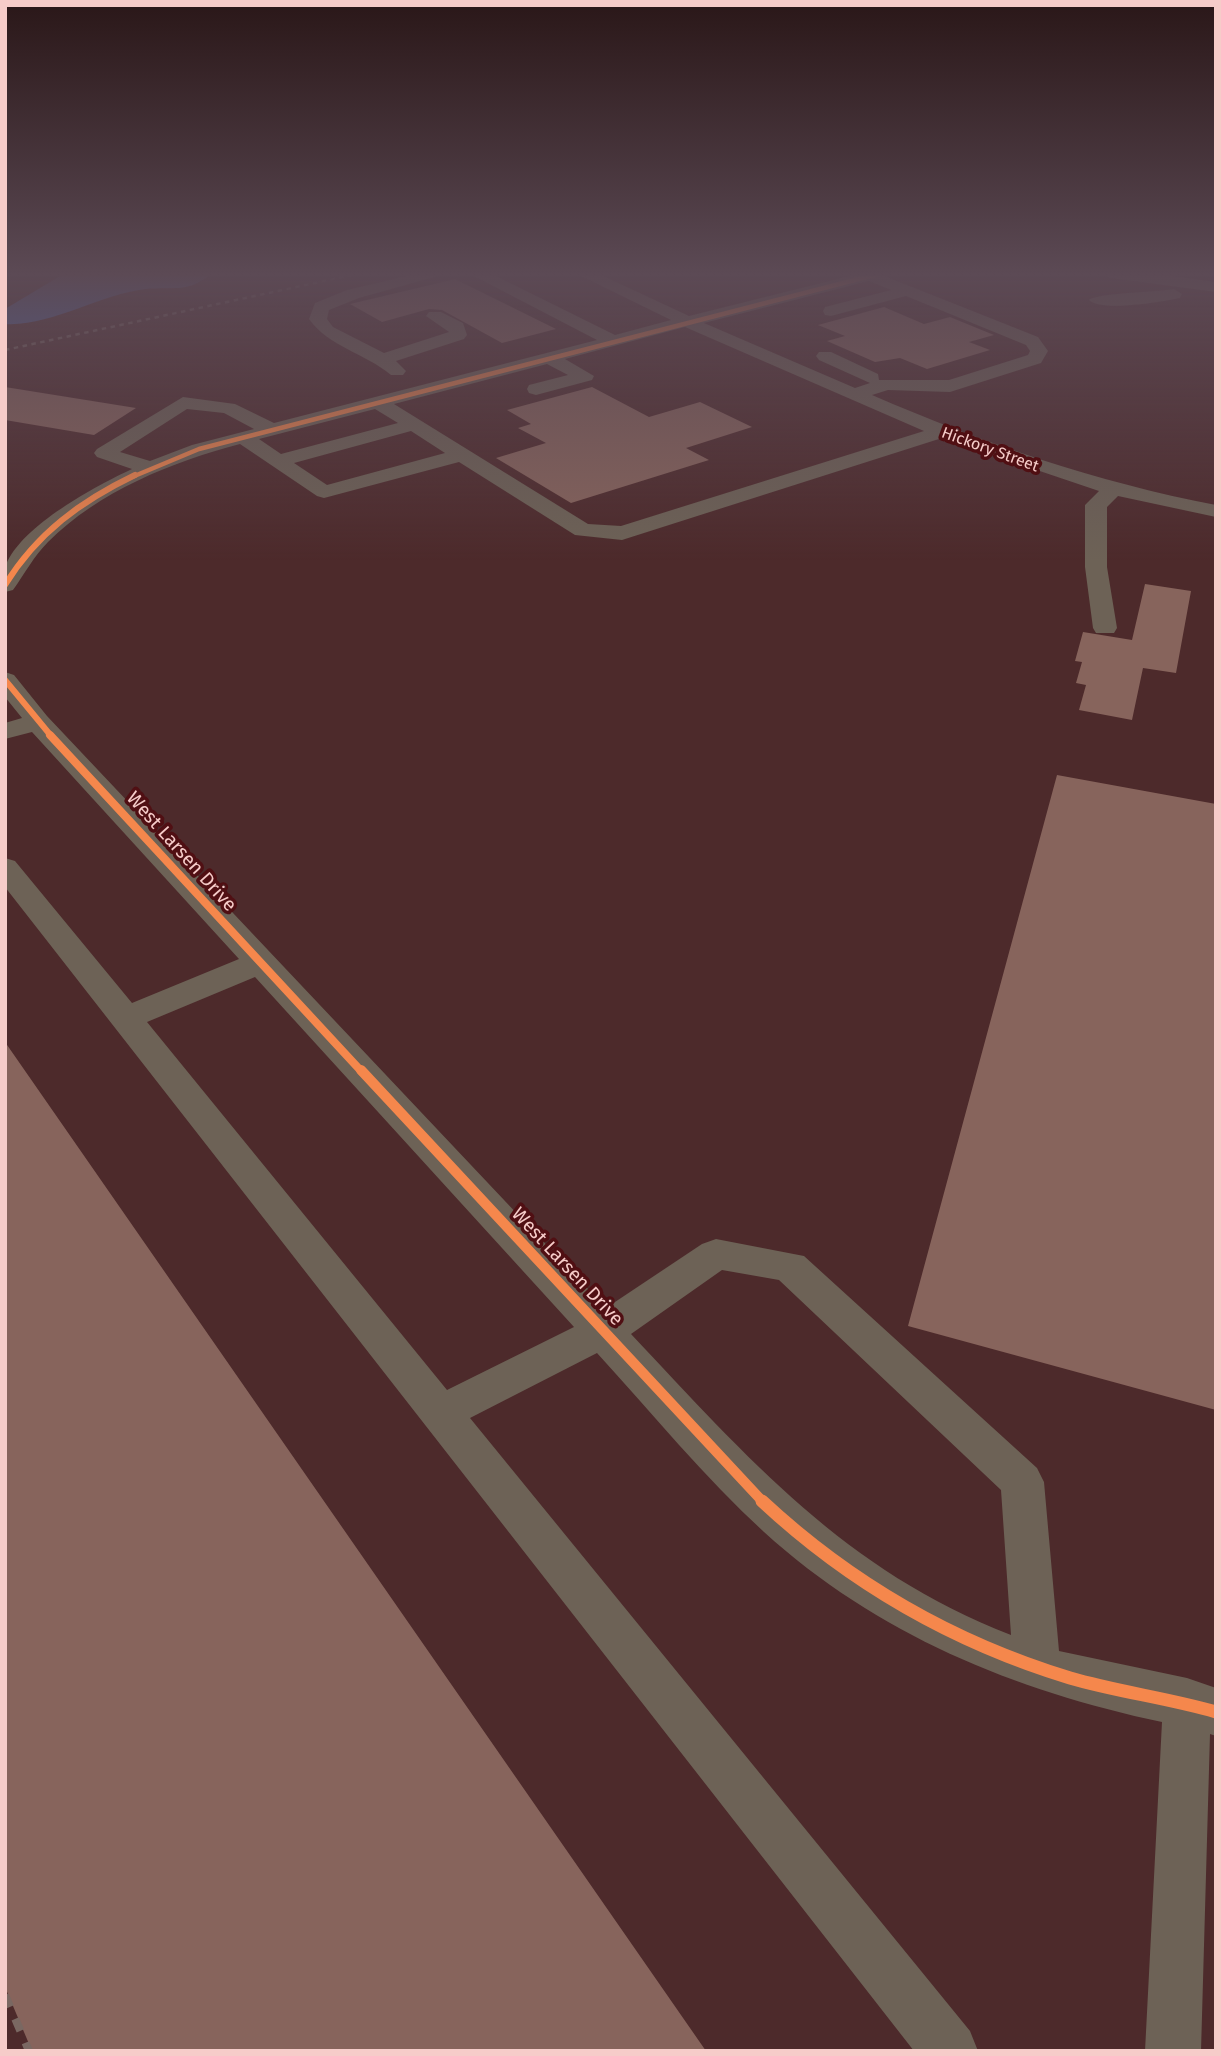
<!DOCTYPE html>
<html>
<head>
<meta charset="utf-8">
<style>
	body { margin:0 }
	#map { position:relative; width:1221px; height:2056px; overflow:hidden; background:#4d2a2b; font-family:"Fira Sans",sans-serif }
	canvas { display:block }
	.frame { position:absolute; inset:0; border:7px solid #f6ccc9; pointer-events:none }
</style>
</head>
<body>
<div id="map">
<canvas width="1221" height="2056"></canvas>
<div class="frame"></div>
</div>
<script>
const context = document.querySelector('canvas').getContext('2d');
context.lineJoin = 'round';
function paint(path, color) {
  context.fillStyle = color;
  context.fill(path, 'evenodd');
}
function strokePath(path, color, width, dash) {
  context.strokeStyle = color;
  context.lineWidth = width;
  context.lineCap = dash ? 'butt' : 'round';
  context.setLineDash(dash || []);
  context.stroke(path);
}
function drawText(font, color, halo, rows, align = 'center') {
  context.font = font + ' "Fira Sans",sans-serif';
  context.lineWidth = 7;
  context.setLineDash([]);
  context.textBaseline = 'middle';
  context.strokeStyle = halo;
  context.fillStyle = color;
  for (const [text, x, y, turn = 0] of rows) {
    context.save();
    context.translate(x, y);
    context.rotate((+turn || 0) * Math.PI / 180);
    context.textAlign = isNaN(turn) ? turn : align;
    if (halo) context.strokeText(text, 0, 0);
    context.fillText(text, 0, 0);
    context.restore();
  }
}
const water = new Path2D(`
	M65 273H212C188 294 174 286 146 289 100 294 50 327 5 324V309Z`);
const building = new Path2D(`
	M455 279 556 329 502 343 442 310 429 309 382 322 350 304Z
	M884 307 924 324 950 317 994 335 969 342 990 350 927 369 900 358 875 362 827 341 845 336 818 325Z
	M5 387 136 408 94 435 5 420Z
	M592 387 649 417 700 402 752 427 686 448 709 460 571 503 496 458 546 443 518 428 531 424 507 410Z
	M1145 584 1191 591 1176 673 1143 668 1132 720 1079 710 1086 685 1076 683 1082 662 1075 661 1083 632 1132 640Z
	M1057 775 1216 804V1410L908 1326Z
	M5 1042 706 2051H32L5 1987Z`);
const minor = new Path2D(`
	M419 273H449L359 298 329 310 327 319 333 327 384 353 449 332 426 316 429 312H441L463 323 467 335 464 339 396 361 406 371 403 375H391C365 353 329 347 309 319L315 303 347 290Z
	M468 273H490L615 335 671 320 575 273H597L689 316 861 273H890L887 277 1038 337 1048 351 1041 363 950 392 888 390 872 395C983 443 1096 482 1216 505V517L1118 496 1107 507V567L1117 628 1114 633H1096L1093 628 1085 567V505L1099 491 942 438 622 540 575 535 459 462 324 498 317 496 240 444C172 462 99 491 48 542 34 556 25 573 13 590L5 592C5 584 3 572 6 565 22 525 96 486 132 469L97 457 94 453 97 449 183 397 235 404 274 423 597 340ZM869 281 891 290 825 307 823 311 825 315 831 316 906 296 1026 345 1030 351 1028 355 949 380H879L878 374 831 352H819L816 356 819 360 870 383 855 388 704 323ZM685 327 924 431 621 526 588 524 394 404 547 364 568 375 529 385 527 389 529 393 536 395 592 380 594 376 565 359ZM187 409 224 413 254 429 192 445 150 461 120 452ZM375 409 398 423 281 454 259 439ZM411 431 445 453 327 485 294 463Z
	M1102 273H1150L1216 282V292L1110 278Z
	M1174 289 1182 294 1180 298C1162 302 1101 312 1089 300 1095 293 1158 292 1174 289Z
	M5 672 14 675 47 716 606 1308 702 1244 716 1239 804 1256 1037 1468 1044 1482 1059 1651 1187 1678 1216 1688V1736L1210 1734 1201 2051H1145L1162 1722C1015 1691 876 1634 764 1532 704 1477 652 1413 597 1353L470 1418 970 2031 978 2051H914L5 887V858L15 861 132 1003 239 959 32 732 5 739V723L22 718 5 697ZM255 977 574 1327 447 1390 147 1022ZM722 1270 779 1280 1001 1490 1011 1635C844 1570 749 1459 631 1334Z`);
const railFar1 = new Path2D(`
	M5 350 361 273`);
const rail = new Path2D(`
	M5 1995 29 2051`);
const cyclewayFar4 = new Path2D(`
	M132 477 199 449 882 273`);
const cyclewayFar3 = new Path2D(`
	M5 585C37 533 81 501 135 475
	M5 680 52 737`);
const cyclewayFar2 = new Path2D(`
	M50 735 362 1072`);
const cyclewayFar1 = new Path2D(`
	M361 1070 764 1503`);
const cycleway = new Path2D(`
	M762 1501C850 1583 955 1643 1070 1678 1118 1692 1168 1698 1216 1712`);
const farStreetnames = [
	["Hickory Street",990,450,20]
];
const streetNames = [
	["West Larsen Drive",181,852,48],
	["West Larsen Drive",567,1267,47]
];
paint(water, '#486bb7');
paint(building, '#87645c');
paint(minor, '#6d6256');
strokePath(railFar1, '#7a6862', 2.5, [4.5, 4.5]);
strokePath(rail, '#7a6862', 8, [13, 13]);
strokePath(cyclewayFar4, '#f5874c', 4.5);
strokePath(cyclewayFar3, '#f5874c', 6);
strokePath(cyclewayFar2, '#f5874c', 8);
strokePath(cyclewayFar1, '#f5874c', 10);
strokePath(cycleway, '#f5874c', 13);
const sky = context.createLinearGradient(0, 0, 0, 561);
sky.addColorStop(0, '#2a1718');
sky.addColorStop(0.49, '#5c4a55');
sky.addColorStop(1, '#5c4a5500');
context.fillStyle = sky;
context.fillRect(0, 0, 1221, 561);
drawText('16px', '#f6ccc9', '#500f13', farStreetnames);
drawText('19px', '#f6ccc9', '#500f13', streetNames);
</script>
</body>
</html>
